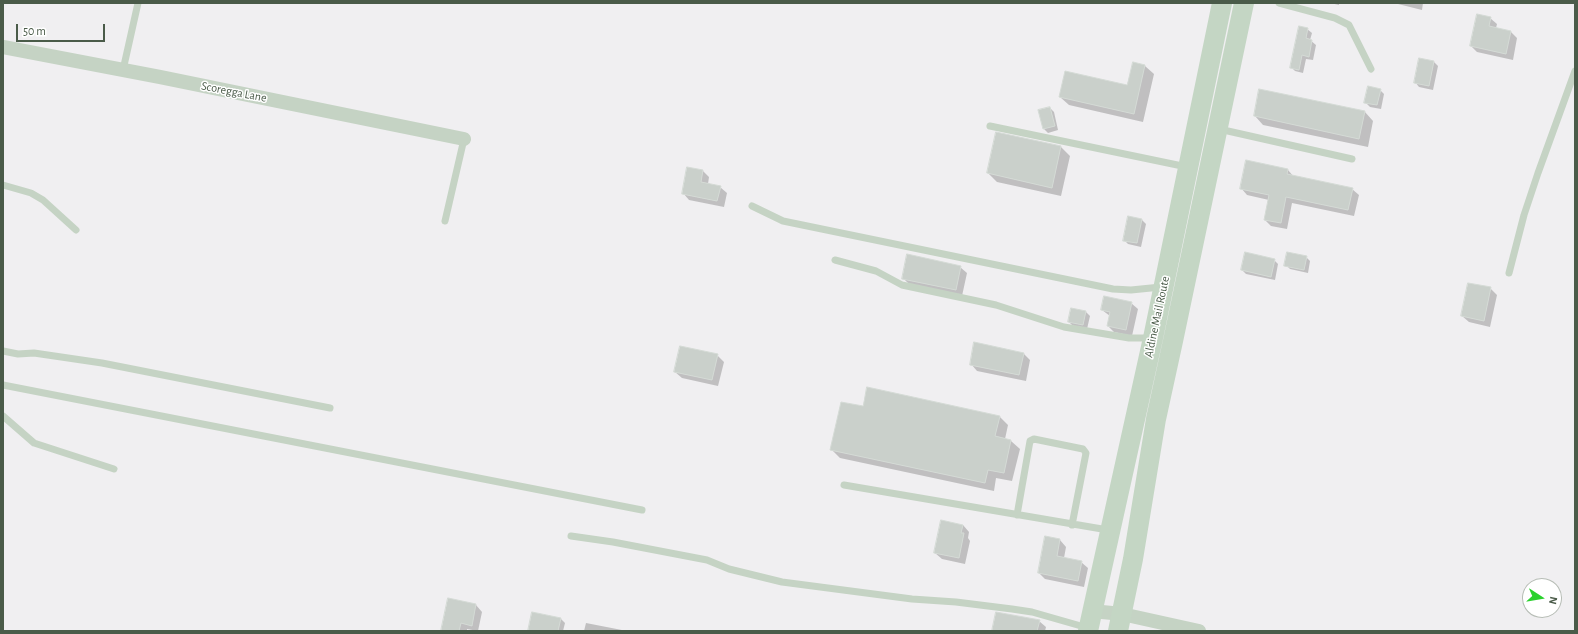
<!DOCTYPE html>
<html>
<head>
<meta charset="utf-8">
<style>
	body { margin:0 }
	#map { position:relative; width:1578px; height:634px; overflow:hidden; background:#f0eff1; font-family:"Alegreya Sans",sans-serif }
	canvas { display:block }
	.frame { position:absolute; inset:0; border:4px solid #4a5b49; pointer-events:none }
	.north { position:absolute; left:1522px; top:578px; width:40px; height:40px; box-sizing:border-box; background:#fff; border:1px solid #b7bdb6; border-radius:50%; rotate:102deg; font-size:11px; font-weight:700; line-height:16px; text-align:center; color:#4a5b49 }
	.north::after { content:''; display:block; margin:auto; width:14px; height:18px; background:#2ad12d; clip-path:polygon(50% 0,100% 100%,50% 72%,0 100%) }
	.scale { position:absolute; left:16px; top:24px; width:89px; height:18px; box-sizing:border-box; border:2px solid #4a5b49; border-top:0; padding-left:5px; font-size:12px; line-height:14px; white-space:nowrap; color:#4a5b49; -webkit-text-stroke:3px #fff; paint-order:stroke }
</style>
</head>
<body>
<div id="map">
<canvas width="1578" height="634"></canvas>
<div class="frame"></div>
<div class="north">N</div>
<div class="scale">50 m</div>
</div>
<script>
const context = document.querySelector('canvas').getContext('2d');
context.lineJoin = 'round';
function paint(path, color) {
  context.fillStyle = color;
  context.fill(path, 'evenodd');
}
function strokePath(path, color, width, dash) {
  context.strokeStyle = color;
  context.lineWidth = width;
  context.lineCap = dash ? 'butt' : 'round';
  context.setLineDash(dash || []);
  context.stroke(path);
}
function drawText(font, color, halo, rows, align = 'center') {
  context.font = font + ' "Alegreya Sans",sans-serif';
  context.lineWidth = 3;
  context.setLineDash([]);
  context.textBaseline = 'middle';
  context.strokeStyle = halo;
  context.fillStyle = color;
  for (const [text, x, y, turn = 0] of rows) {
    context.save();
    context.translate(x, y);
    context.rotate((+turn || 0) * Math.PI / 180);
    context.textAlign = isNaN(turn) ? turn : align;
    if (halo) context.strokeText(text, 0, 0);
    context.fillText(text, 0, 0);
    context.restore();
  }
}
const shadow = new Path2D(`
	M1330 3H1339V5Z
	M1394 3H1423L1422 10Z
	M1490 18 1497 24 1496 28 1511 32 1517 38 1513 60 1477 52 1471 46Z
	M1307 29 1312 33 1310 40 1316 45 1313 60 1306 59 1303 73 1295 71 1291 67Z
	M1420 59 1434 62 1438 66 1433 90 1419 87 1415 82Z
	M1133 63 1145 66 1154 74 1143 122 1069 105 1060 97 1128 86Z
	M1260 90 1365 112 1373 121 1368 147 1263 125 1255 116Z
	M1380 90 1384 94 1381 109 1370 107 1366 103Z
	M1050 108 1054 112 1058 130 1048 133 1044 129 1040 111Z
	M997 134 1061 147 1070 156 1061 196 997 182 988 173Z
	M1288 170 1294 177 1352 189 1359 195 1354 216 1292 203 1287 229 1271 226 1265 220 1269 200 1247 195 1241 188Z
	M703 171 709 177 708 184 720 187 727 193 724 207 689 200 683 193Z
	M1142 220 1146 224 1141 247 1128 244 1124 240Z
	M1306 257 1310 261 1308 273 1290 269 1286 265Z
	M1274 260 1278 264 1275 280 1246 274 1242 270Z
	M960 267 967 273 962 296 910 285 903 278Z
	M1490 288 1497 295 1490 327 1469 322 1462 316Z
	M1131 303 1138 309 1132 336 1114 332 1108 326 1110 316 1102 310Z
	M1086 312 1090 316 1087 329 1073 326 1069 322Z
	M1024 354 1030 360 1026 381 977 371 971 364Z
	M717 355 724 362 718 386 682 378 675 372Z
	M864 408 999 416 1008 425 1005 439 1011 441 1020 449 1012 481 996 478 994 491 840 458 831 449Z
	M963 525 969 532 968 538 970 541 965 564 942 559 935 553Z
	M1060 540 1066 547 1064 558 1081 562 1088 568 1084 587 1045 579 1039 573Z
	M449 599 476 605 482 612 478 631 467 629V631H442Z
	M561 619 565 623 563 631H531Z
	M1039 621 1046 627 1045 631H993Z
	M586 623 627 631H584Z`);
const building = new Path2D(`
	M1477 14 1491 17 1489 26 1511 31 1506 54 1470 46Z
	M1299 26 1308 28 1306 38 1312 40 1309 57 1302 55 1299 70 1290 68Z
	M1419 58 1434 61 1429 86 1414 83Z
	M1133 62 1145 65 1134 114 1059 97 1065 71 1127 85Z
	M1368 86 1381 89 1377 105 1364 103Z
	M1259 89 1365 111 1359 139 1254 116Z
	M1050 107 1055 126 1043 129 1038 110Z
	M996 132 1061 146 1052 188 987 173Z
	M1246 160 1288 169 1287 174 1353 188 1348 210 1286 197 1281 223 1264 220 1269 195 1240 189Z
	M687 167 703 170 701 182 721 186 717 201 682 194Z
	M1128 216 1142 219 1137 243 1123 241Z
	M1245 252 1275 259 1271 277 1241 270Z
	M1287 252 1307 256 1304 270 1284 266Z
	M907 254 961 266 956 290 902 279Z
	M1468 283 1491 287 1484 321 1461 316Z
	M1104 296 1132 302 1126 330 1107 326 1110 312 1101 310Z
	M1071 308 1086 311 1083 325 1068 322Z
	M974 342 1024 353 1019 375 970 365Z
	M680 346 718 354 712 380 674 372Z
	M867 387 1000 416 995 436 1011 440 1004 473 988 470 985 483 830 450 841 402 863 406Z
	M941 520 963 525 961 533H964L959 558 934 553Z
	M1045 536 1060 539 1057 556 1082 561 1078 581 1038 573Z
	M448 598 476 604 472 626 461 623 459 631H441Z
	M532 612 561 618 558 631H528Z
	M996 612 1040 620 1037 631H992Z`);
const service = new Path2D(`
	M1279 3 1335 18 1349 25 1371 69
	M123 70 138 3
	M990 126 1187 167
	M1219 129 1352 159
	M3 185 31 193 43 200 76 230
	M752 206 783 221 1113 289 1131 290 1161 287
	M445 221 464 139
	M835 260 876 271 902 285 996 305 1064 327 1129 338H1152
	M1509 273 1524 215 1538 173 1575 71
	M3 351 18 354 34 353 102 363 330 408
	M3 385 642 510
	M3 416 34 443 114 469
	M844 485 1108 530
	M1017 515 1030 441 1034 439 1083 449 1086 453 1072 525
	M571 536 613 542 707 560 729 569 782 582 912 599 956 602 1012 609 1032 612 1088 628`);
const minor = new Path2D(`
	M3 47 160 77 464 139
	M1092 611 1122 614 1199 631`);
const secondary = new Path2D(`
	M1088 631 1153 338 1222 3
	M1118 631 1133 559 1156 419 1173 341 1244 3`);
const streetNames = [
	["Scoregga Lane",234,92,11],
	["Aldine Mail Route",1157,317,-78]
];
paint(shadow, '#0003');
paint(building, '#cad0cb');
strokePath(building, '#d4dad5', 1);
strokePath(service, '#c5d3c4', 7);
strokePath(minor, '#c5d3c4', 14);
strokePath(secondary, '#c4d6c4', 20);
drawText('12px', '#4a5b49', '#fff', streetNames);
</script>
</body>
</html>
